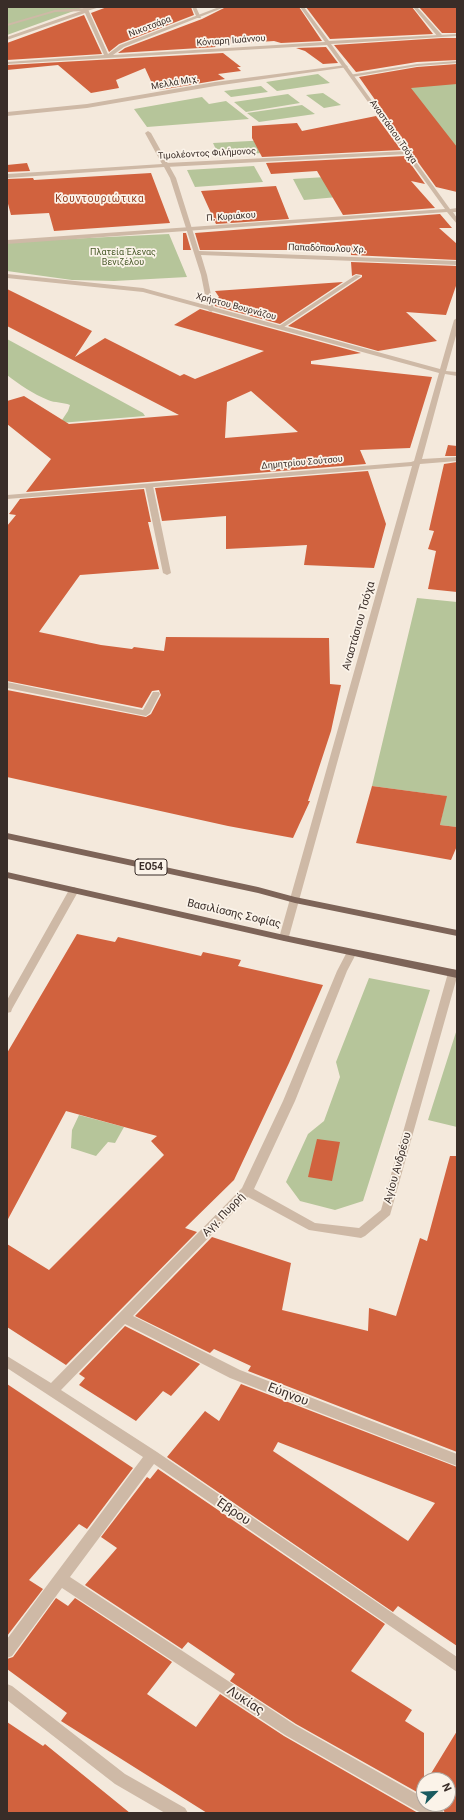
<!DOCTYPE html>
<html>
<head>
<meta charset="utf-8">
<style>
	body { margin:0 }
	#map { position:relative; width:464px; height:1820px; overflow:hidden; background:#f4e9dc; font-family:Roboto,sans-serif }
	canvas { display:block }
	.frame { position:absolute; inset:0; border:8px solid #392d28; pointer-events:none }
	.north { position:absolute; left:416px; top:1772px; width:40px; height:40px; box-sizing:border-box; background:#fbf3e9; border:1px solid #ada49c; border-radius:50%; rotate:66deg; font-size:11px; font-weight:700; line-height:16px; text-align:center; color:#392d28 }
	.north::after { content:''; display:block; margin:auto; width:14px; height:18px; background:#195a5f; clip-path:polygon(50% 0,100% 100%,50% 72%,0 100%) }
</style>
</head>
<body>
<div id="map">
<canvas width="464" height="1820"></canvas>
<div class="frame"></div>
<div class="north">N</div>
</div>
<script>
const context = document.querySelector('canvas').getContext('2d');
context.lineJoin = 'round';
function paint(path, color) {
  context.fillStyle = color;
  context.fill(path, 'evenodd');
}
function drawText(font, color, halo, rows, align = 'center') {
  context.font = font + ' Roboto,sans-serif';
  context.lineWidth = 3.5;
  context.setLineDash([]);
  context.textBaseline = 'middle';
  context.strokeStyle = halo;
  context.fillStyle = color;
  for (const [text, x, y, turn = 0] of rows) {
    context.save();
    context.translate(x, y);
    context.rotate((+turn || 0) * Math.PI / 180);
    context.textAlign = isNaN(turn) ? turn : align;
    if (halo) context.strokeText(text, 0, 0);
    context.fillText(text, 0, 0);
    context.restore();
  }
}
function strokePath(path, color, width, dash) {
  context.strokeStyle = color;
  context.lineWidth = width;
  context.lineCap = dash ? 'butt' : 'round';
  context.setLineDash(dash || []);
  context.stroke(path);
}
const green = new Path2D(`
	M7 7H81L82 8 7 35Z
	M457 64V192L378 85Z
	M318 74 330 83 277 91 266 82Z
	M261 86 268 92 231 97 224 91Z
	M323 93 341 105 324 108 306 95Z
	M288 94 300 103 246 112 234 102Z
	M202 97 209 104 226 101 249 119 147 127 134 109Z
	M302 105 315 114 259 122 247 113Z
	M269 140 276 152 219 156 213 143Z
	M254 166 263 182 195 187 187 170Z
	M326 177 338 197 304 200 293 179Z
	M169 234 187 277 114 281 72 280 7 271V242Z
	M7 339 143 413 145 416 60 423 68 411 70 405C63 402 55 403 48 400 33 394 20 385 7 375Z
	M417 598 457 602V827L440 825 446 796 372 786Z
	M369 978 430 990 363 1201 335 1210 300 1201 286 1182 308 1134 324 1121 340 1077 336 1062Z
	M457 1029V1127L428 1120Z
	M79 1115 124 1127 115 1143 108 1142 96 1156 71 1148 72 1130Z`);
const building = new Path2D(`
	M107 7H191L194 15 119 44 109 52 91 13Z
	M226 7H299L322 41 281 43 274 41 213 45 216 47 118 53 125 48 202 19Z
	M306 7H412L433 34 330 39Z
	M419 7H457V33H442Z
	M84 15 102 54 7 60V43Z
	M442 38H457V60L417 62 356 72 334 45Z
	M326 47 338 63 323 64 305 51 296 48Z
	M223 53 241 67H237L241 71 218 74 225 79 166 89 155 90 145 68 116 80 119 88 91 93 58 65 7 70V65Z
	M457 64V84L411 88 457 147V192L436 187 384 115 385 114 359 77 417 67Z
	M376 116 401 150 262 157 252 138V126L297 123 302 131Z
	M405 156 425 184 411 181 435 208 343 215 317 171 271 174 266 163Z
	M27 163 30 171 7 172V165Z
	M151 173 170 223 54 231 49 213 11 215 7 200V179L33 178 34 180Z
	M276 186 289 219 216 224 201 191Z
	M440 214 452 228H439L457 244V260L351 255V250H200L195 233Z
	M183 233H186L191 250H183Z
	M351 262 457 266V283L446 315 406 312 437 341 378 351 288 326 362 277V275L356 274 352 276Z
	M343 282 280 324 215 306 214 301 219 297 215 291Z
	M7 289 92 331 75 357 105 338 180 376 184 374 195 379 264 351 174 325 200 309 361 353 311 361V364L432 377 410 448 360 450 366 464 26 492 51 459 7 424V401L24 396 69 424 179 415 7 326ZM251 391 298 432 225 438 227 402Z
	M448 445 457 446V456H445Z
	M457 462V592L428 589 436 551 428 549 434 531 429 530 444 464Z
	M368 471 386 524 374 568 304 565 307 545 226 549V516L162 521 155 488Z
	M144 489 151 522H148L159 569 80 575 39 632 101 645 132 649 134 647 164 651 166 637 329 638 330 684 341 685 331 731 308 801H310L293 838 228 826 7 777V690L146 717 151 714 161 695 159 690 152 691 142 708 7 681V526L16 515 9 514 20 499Z
	M372 786 447 796 440 825 457 827V846L451 860 356 843Z
	M77 934 115 942 118 937 201 956 203 952 241 960 238 966 323 985 289 1063 234 1180 185 1228 197 1232 66 1365 7 1327V1244L49 1270 164 1155 151 1141 157 1136 66 1111 7 1221V1053Z
	M317 1139 340 1142 332 1181 308 1177Z
	M450 1156H457V1452L248 1371 251 1366 214 1349 210 1353 135 1316 212 1237 291 1263 282 1310 368 1331 369 1308 396 1316 420 1238 427 1241Z
	M125 1326 200 1364 171 1396 163 1391 136 1421 79 1385 85 1378 79 1374Z
	M7 1384 133 1468 87 1529 79 1524 29 1580 43 1589 7 1636Z
	M241 1384 457 1467V1646L398 1606 393 1612 167 1457 205 1411 219 1421ZM278 1442 435 1503 408 1541 273 1451Z
	M158 1469 385 1624 351 1671 412 1710 405 1721 424 1733V1796L296 1724 230 1681 235 1674 188 1642 182 1649 85 1585 117 1548 101 1537 147 1477 150 1479Z
	M56 1598 68 1606 75 1598 172 1662 147 1694 196 1727 220 1694 284 1736 418 1813H207L61 1721 67 1713 7 1669V1659L13 1657Z
	M7 1722 43 1746 45 1744 130 1813H7Z
	M457 1731V1813H445L442 1807 437 1804H448V1780H427Z`);
const pedestrian = new Path2D(`
	M407 151 409 152V154L166 167 163 165 166 163Z
	M356 275 361 276 281 329 276 328Z`);
const minor = new Path2D(`
	M100 7 87 11 55 12 7 26V24L55 10Z
	M192 7H196L201 18H197Z
	M413 7H417L442 35V37H438Z
	M457 61V63L417 66 352 77 349 75 417 64Z
	M346 65 348 67 215 86 87 108 7 116V112L87 104 215 82Z
	M148 131 151 133 176 178 199 251 457 261V265L201 255 207 275 214 310 211 312 208 310 201 275 170 178 164 167 7 178V174L162 164 145 133Z
	M146 484H149L153 486 171 573 167 575 163 573 145 486Z
	M7 682 143 710 153 692H159L160 694 150 713 146 716 7 688Z
	M74 887 79 890 12 1009 11 1012 7 1013V1000L69 890Z
	M352 949 357 952 347 971 295 1101 254 1189 315 1223 359 1228 381 1210 448 973 453 969 457 971V977L390 1215 365 1236 361 1238 309 1230 248 1197 133 1316 240 1370 457 1454V1466L230 1378 125 1324 61 1390 157 1452 457 1657V1672L154 1464 70 1577 295 1725 424 1798V1804C433 1804 440 1804 444 1813H421L285 1735 62 1588 12 1656 7 1658V1639L143 1457 7 1368V1356L51 1383 242 1188 283 1101 337 971 348 950Z
	M7 1684 12 1686 125 1774 185 1808 188 1813H165L115 1784 7 1700Z`);
const tertiary = new Path2D(`
	M83 7H87L108 54 120 45 219 7H225L124 47 113 55 325 42 300 7H304L329 41 457 34V36L331 44 450 209 457 208V212H453L457 218V224L447 212 7 244V240L445 209 327 45 7 64V62L104 55 85 13 7 40V37L84 10Z
	M7 274 143 288 440 369 454 320 457 318V332L446 371 457 372V376L445 374 422 459 457 457V461L420 464 288 940 284 941 279 938 412 466 7 499V495L411 462 414 461 439 373 143 292 7 278Z`);
const primary = new Path2D(`
	M7 833 258 887 295 897 457 930V936L295 903 258 893 7 839Z
	M7 872 284 935 457 970V978L284 941 7 878Z`);
const farStreetnames = [
	["Νικοτσάρα",150,27,-21],
	["Κόνιαρη Ιωάννου",231,41,-4],
	["Μελλά Μιχ.",175,83,-10],
	["Αναστάσιου Τσόχα",393,132,55],
	["Τιμoλέοντος Φιλήμονος",207,154,-3],
	["Π. Κυριάκου",231,217,-4],
	["Παπαδόπουλου Χρ.",327,249,2],
	["Χρήστου Βουρνάζου",236,307,15],
	["Δημητρίου Σούτσου",302,463,-5]
];
const farParknames = [
	["Πλατεία Έλενας",123,253],
	["Βενιζέλου",123,263]
];
const farNeighbourhoodnames = [
	["Κουντουριώτικα",100,199]
];
const shields = [
	[151,867,32]
];
const shieldNames = [
	["ΕΟ54",151,867]
];
const streetNames = [
	["Αναστάσιου Τσόχα",359,626,-74],
	["Βασιλίσσης Σοφίας",234,914,13],
	["Αγίου Ανδρέου",398,1168,-74],
	["Αγγ. Πυρρή",224,1215,-46]
];
const nearStreetnames = [
	["Εύηνου",288,1395,21],
	["Έβρου",233,1512,34],
	["Λυκίας",245,1701,33]
];
paint(green, '#b6c59a');
paint(building, '#d1623e');
paint(pedestrian, '#ceb9a6');
paint(minor, '#ceb9a6');
paint(tertiary, '#ceb9a6');
paint(primary, '#7d6458');
drawText('9px', '#392d28', '#fbf3e9', farStreetnames);
drawText('9px', '#485a29', '#fbf3e9', farParknames);
context.letterSpacing = '1px';
drawText('10px', '#903619', '#fbf3e9', farNeighbourhoodnames);
context.letterSpacing = '0px';
for (const [x, y, w] of shields) {
  const box = new Path2D();
  box.roundRect(x - w / 2, y - 8, w, 16, 3);
  context.fillStyle = '#fbf3e9';
  context.fill(box);
  strokePath(box, '#392d28', 1);
}
drawText('bold 10px', '#392d28', null, shieldNames);
drawText('11px', '#392d28', '#fbf3e9', streetNames);
drawText('13px', '#392d28', '#fbf3e9', nearStreetnames);
</script>
</body>
</html>
